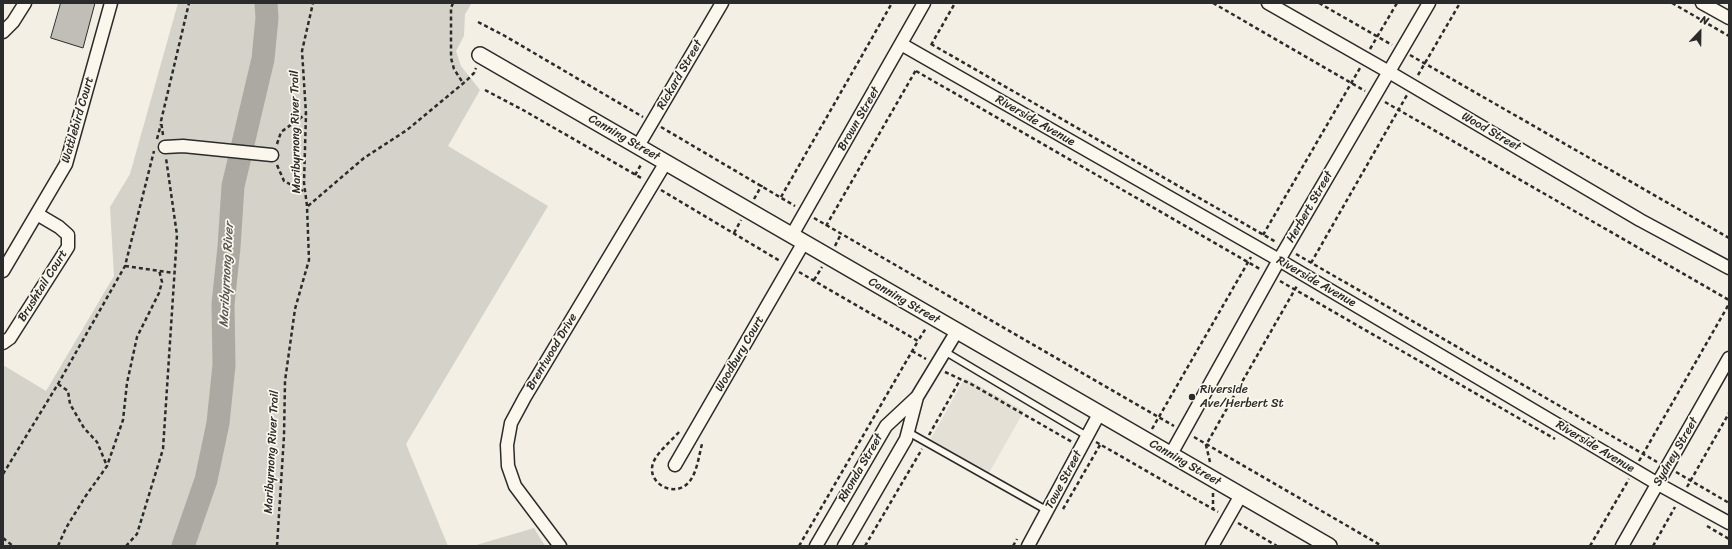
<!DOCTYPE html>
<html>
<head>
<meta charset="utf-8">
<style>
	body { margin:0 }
	#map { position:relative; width:1732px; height:549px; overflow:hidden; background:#f3efe4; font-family:Sriracha,sans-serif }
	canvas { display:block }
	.frame { position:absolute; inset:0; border:4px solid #2b2b2b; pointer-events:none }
	.north { position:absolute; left:1680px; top:12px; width:40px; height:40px; -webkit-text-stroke:3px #fbf7ec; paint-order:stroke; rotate:22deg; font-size:11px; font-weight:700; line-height:16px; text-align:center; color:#2b2b2b }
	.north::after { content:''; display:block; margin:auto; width:14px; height:18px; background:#2b2b2b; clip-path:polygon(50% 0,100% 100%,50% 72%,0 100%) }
</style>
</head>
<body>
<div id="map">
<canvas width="1732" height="549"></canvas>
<div class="frame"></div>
<div class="north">N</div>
</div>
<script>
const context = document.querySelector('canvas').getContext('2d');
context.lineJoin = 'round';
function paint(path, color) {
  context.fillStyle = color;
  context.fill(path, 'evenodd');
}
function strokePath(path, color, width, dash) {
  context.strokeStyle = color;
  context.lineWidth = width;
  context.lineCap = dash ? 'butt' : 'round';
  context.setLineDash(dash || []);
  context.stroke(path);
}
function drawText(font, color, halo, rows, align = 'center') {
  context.font = font + ' Sriracha,sans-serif';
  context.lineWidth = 3.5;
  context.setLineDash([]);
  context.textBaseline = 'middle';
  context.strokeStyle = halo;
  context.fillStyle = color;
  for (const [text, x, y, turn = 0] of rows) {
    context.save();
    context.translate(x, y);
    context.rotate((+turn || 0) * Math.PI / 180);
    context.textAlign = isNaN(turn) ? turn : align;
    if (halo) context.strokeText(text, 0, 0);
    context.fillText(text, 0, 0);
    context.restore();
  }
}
const built = new Path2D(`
	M965 378 1024 411 989 473 930 440Z`);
const green = new Path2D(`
	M178 3H472L465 14 464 36 456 51 461 66 480 90 448 146 548 206 406 444 448 546H3V365L46 391 114 276 110 207 130 174Z
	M534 528 545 546H473Z`);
const river = new Path2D(`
	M183 546 206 480 218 423 224 365 223 304 229 247 233 186 263 59 267 18 266 3`);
const building = new Path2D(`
	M61 3H95L83 48 51 38Z`);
const path = new Path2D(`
	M453 3 451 8V58L454 69 463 83
	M1213 3 1365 91
	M1319 3 1392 45
	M1672 3 1729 36
	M478 22 505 36 643 117
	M931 44 1276 242
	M931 45 955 3
	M1370 49 1397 3
	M1410 55 1729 238
	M916 71 1260 269
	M1418 75 1460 3
	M485 90 523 110 643 179
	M1385 102 1729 300
	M661 127 795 206
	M163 135 161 121 189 3
	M157 139 161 124
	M277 144 281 132 306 114
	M277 165 284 181 305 192
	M635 175 642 163
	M661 190 780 261
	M781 197 892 3
	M754 199 762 185
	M308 206 364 158 407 130 466 81 474 73 476 68
	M814 218 1174 426
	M826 226 916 70
	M734 233 741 220
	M1263 235 1360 68
	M835 246 841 234
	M1296 254 1657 462
	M1311 263 1407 95
	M125 266 174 273
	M799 272 918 341 926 328
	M814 280 822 267
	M1280 281 1555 439
	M912 351 926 359
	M945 372 971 384 1072 442
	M58 384 68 391 70 404 84 428 97 442 107 466
	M1152 429 1251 257
	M679 432C671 441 661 449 655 459 642 481 674 500 689 482 697 473 699 455 702 444
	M929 435 960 380
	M1194 437 1382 546
	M1096 442 1218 512
	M1639 461 1729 304
	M1210 462 1206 445 1298 284
	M1676 472 1729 503
	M3 474 58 384 125 266 154 151
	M1687 487 1729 413
	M1213 493V509
	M1063 509 1100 445
	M1238 523 1277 546
	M1707 526 1729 539
	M3 538 13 546
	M58 546 66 528 85 497 107 466 123 420 127 383 137 337 159 293 162 282 159 270
	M126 546 137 534 163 449 177 235 166 158
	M277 546 284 436 285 381 295 309 309 260 307 206 304 183 306 114 302 51 313 3
	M799 546 918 341
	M865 546 922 449
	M1013 546 1017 539
	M1590 546 1629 479
	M1653 546 1675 507`);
const service = new Path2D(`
	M944 351 1087 436
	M908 432 1048 511`);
const minor = new Path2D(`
	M1268 3 1389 72 1640 220 1729 268
	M1702 3 1729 18
	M3 32 13 22 25 3
	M901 44 1279 260 1658 484 1729 523
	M638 146 722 3
	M165 147 183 146 272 155
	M792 235 924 3
	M3 271 66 164 111 3
	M3 343 10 338 68 247V235L59 227 37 214
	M1171 454 1279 260 1429 3
	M675 465 804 242
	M560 546 515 486 508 466 507 445 511 423 525 397 666 162
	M816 546 886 426 917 397
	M844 546 906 439 917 397 957 331
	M1028 546 1099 414
	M1212 546 1241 495
	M1622 546 1729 358`);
const tertiary = new Path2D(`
	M480 55 1329 546`);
const markers = [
	[1192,397,4,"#2b2b2b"]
];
const streetNames = [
	["Rickard Street",680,75,-60],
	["Brown Street",859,119,-60],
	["Wattlebird Court",78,120,-74],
	["Riverside Avenue",1035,121,30],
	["Maribyrnong River Trail",296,132,-91],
	["Wood Street",1491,132,30],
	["Canning Street",624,138,30],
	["Herbert Street",1310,207,-60],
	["Riverside Avenue",1316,282,30],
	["Brushtail Court",43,286,-58],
	["Canning Street",904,301,30],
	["Brentwood Drive",552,352,-59],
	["Woodbury Court",740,354,-60],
	["Riverside Avenue",1595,447,31],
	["Maribyrnong River Trail",272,452,-87],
	["Sydney Street",1676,452,-60],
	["Canning Street",1185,463,30],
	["Rhonda Street",861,468,-60],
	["Towe Street",1064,480,-62]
];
const poiNames = [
	["Riverside",1200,390],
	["Ave/Herbert St",1200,404]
];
const waterNames = [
	["Maribyrnong River",227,275,-87]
];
paint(built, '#e4e0d6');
paint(green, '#d5d2c9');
strokePath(river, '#aca9a2', 23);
paint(building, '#c0beb6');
strokePath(building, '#2b2b2b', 1);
strokePath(service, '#2b2b2b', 9);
strokePath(minor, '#2b2b2b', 15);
strokePath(tertiary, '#2b2b2b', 18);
strokePath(path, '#2b2b2b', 2.5, [4, 3]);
strokePath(service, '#fbf7ec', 6);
strokePath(minor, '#fbf7ec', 12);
strokePath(tertiary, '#fbf7ec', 15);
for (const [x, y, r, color] of markers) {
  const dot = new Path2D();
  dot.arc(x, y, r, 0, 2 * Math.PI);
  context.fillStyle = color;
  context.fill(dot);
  strokePath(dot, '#fbf7ec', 1.5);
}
drawText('12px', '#2b2b2b', '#fbf7ec', streetNames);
drawText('12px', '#2b2b2b', '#fbf7ec', poiNames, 'left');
drawText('italic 13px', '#585755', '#fbf7ec', waterNames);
</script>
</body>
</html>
